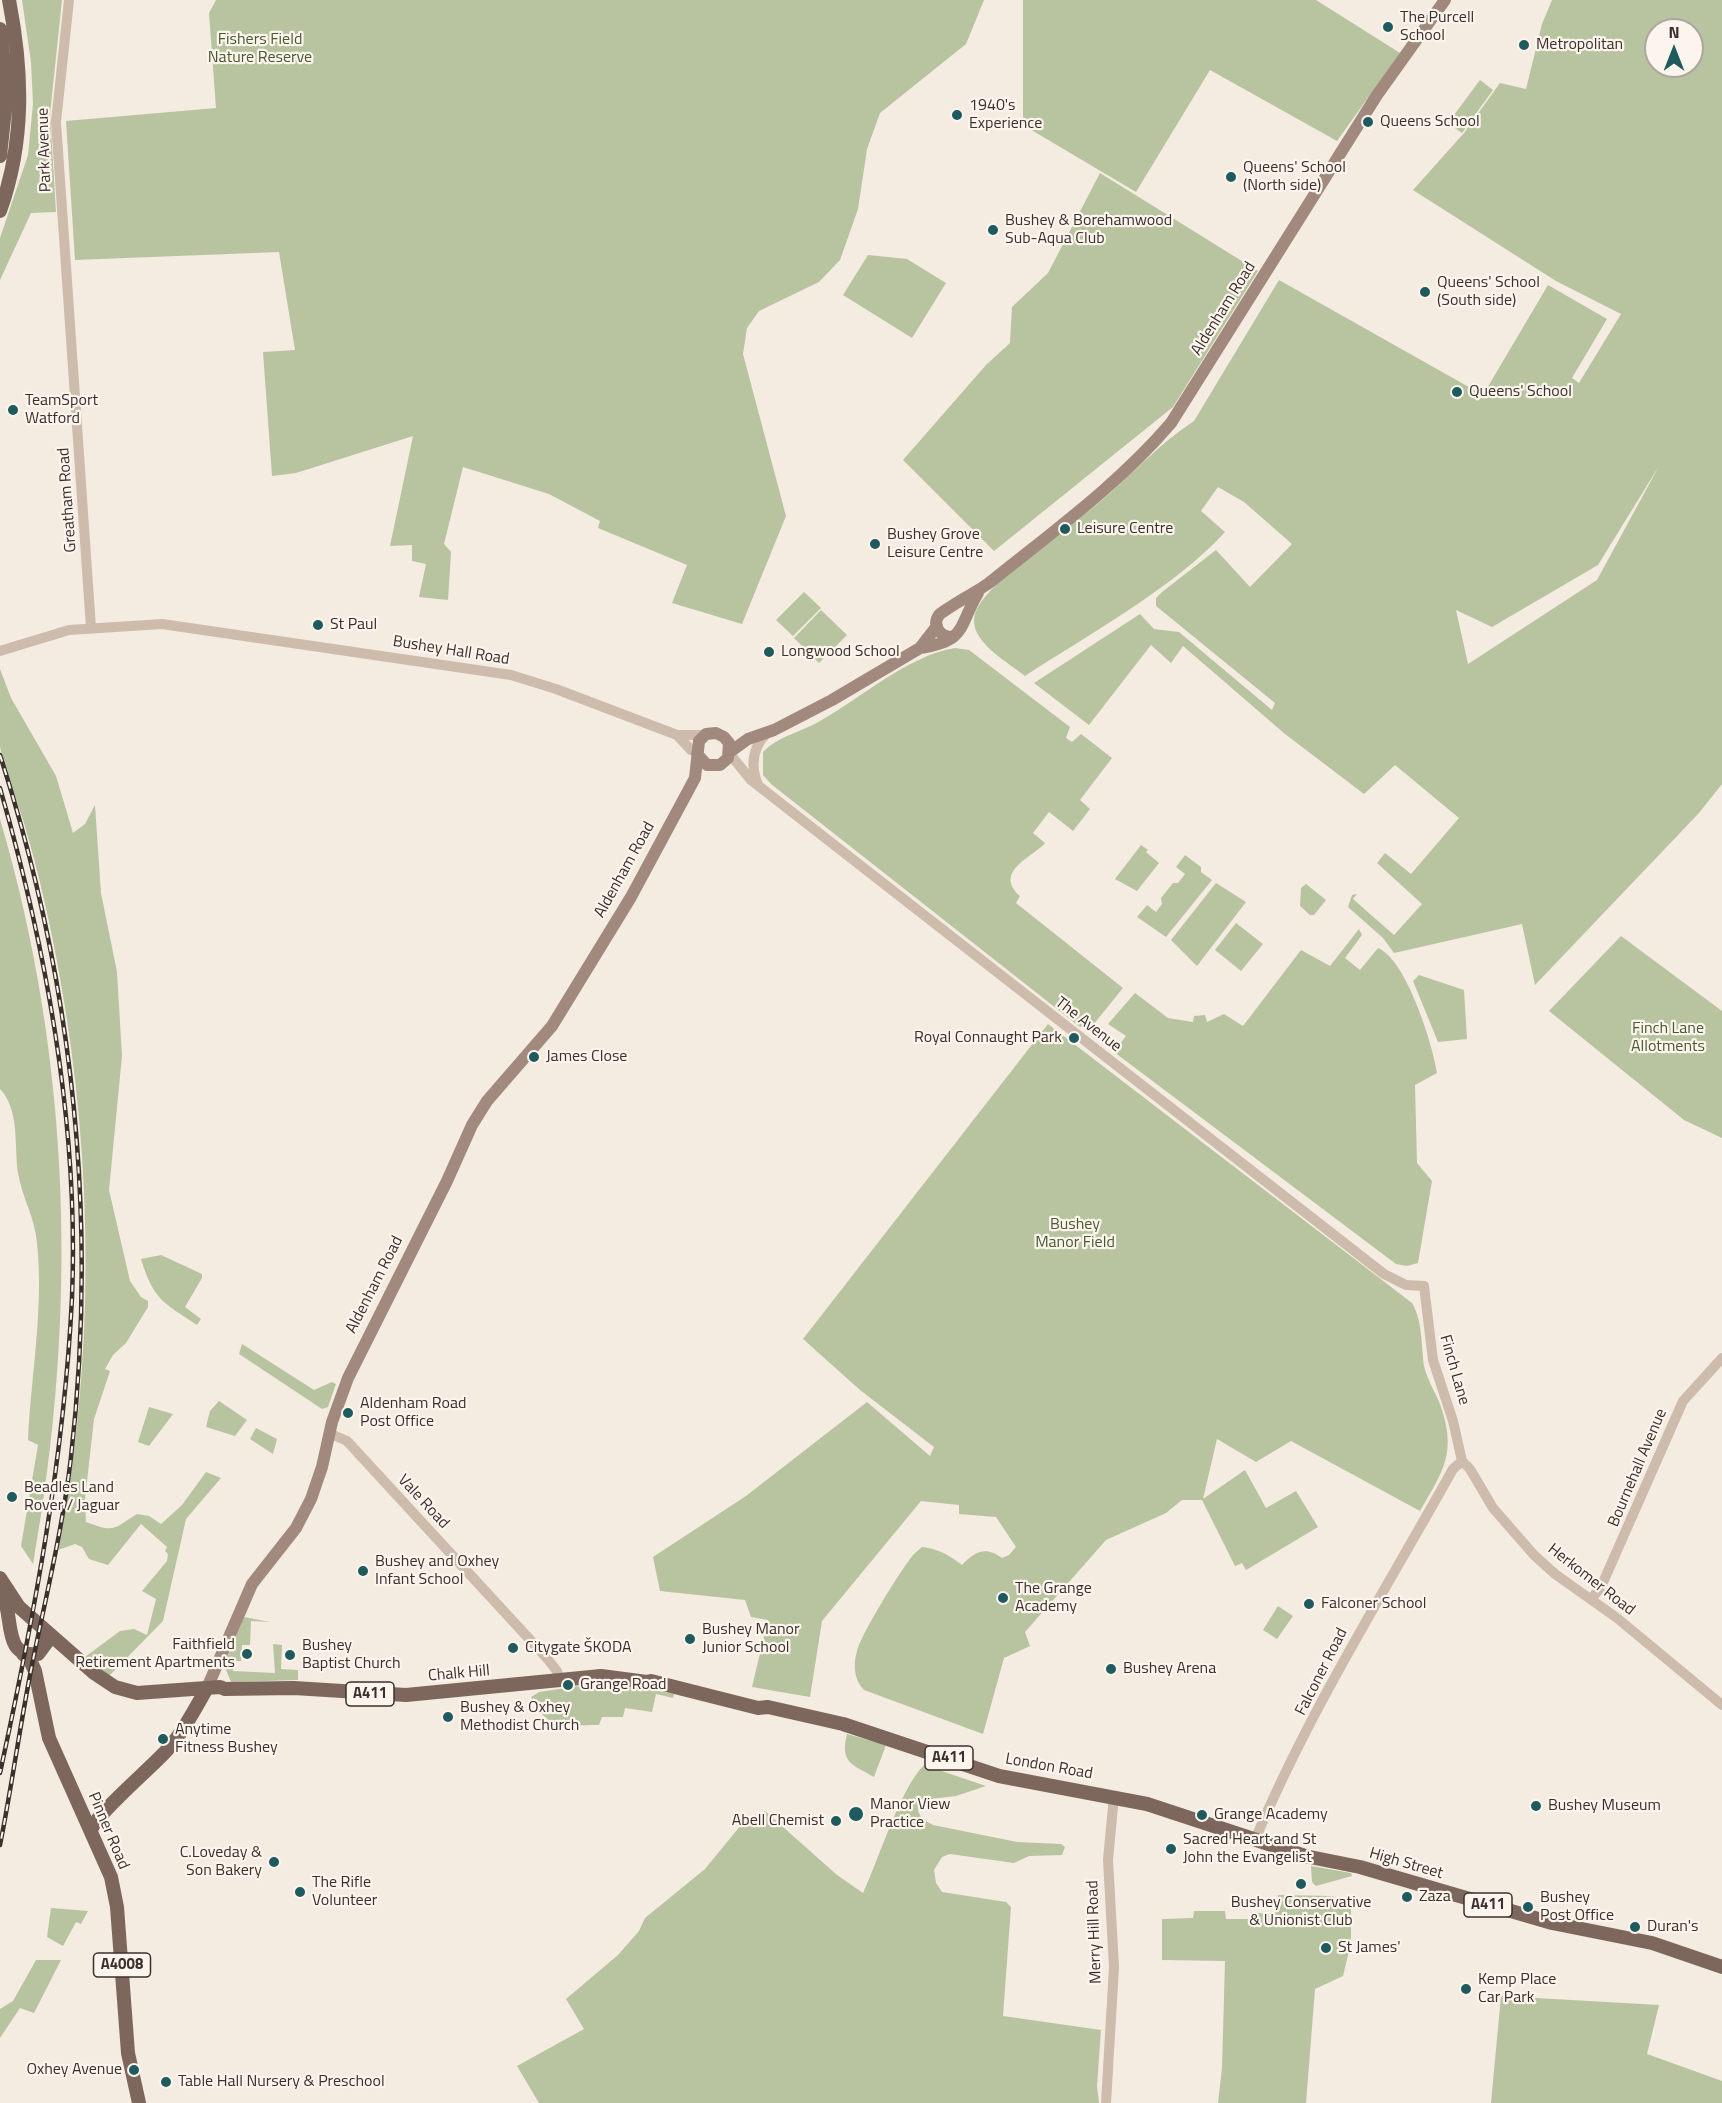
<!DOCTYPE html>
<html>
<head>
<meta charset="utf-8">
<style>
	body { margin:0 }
	#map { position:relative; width:1722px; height:2103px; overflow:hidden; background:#f4ebe1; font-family:"Titillium Web",sans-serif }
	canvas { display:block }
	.north { position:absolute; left:1644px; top:18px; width:60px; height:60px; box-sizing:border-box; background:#fbf5ee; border:2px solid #aea6a0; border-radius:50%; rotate:0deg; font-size:16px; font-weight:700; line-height:24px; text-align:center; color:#3b302b }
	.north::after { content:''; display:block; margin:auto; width:21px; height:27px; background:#1f5a5e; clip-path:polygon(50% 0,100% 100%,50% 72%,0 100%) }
</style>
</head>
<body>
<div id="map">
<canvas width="1722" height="2103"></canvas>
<div class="north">N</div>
</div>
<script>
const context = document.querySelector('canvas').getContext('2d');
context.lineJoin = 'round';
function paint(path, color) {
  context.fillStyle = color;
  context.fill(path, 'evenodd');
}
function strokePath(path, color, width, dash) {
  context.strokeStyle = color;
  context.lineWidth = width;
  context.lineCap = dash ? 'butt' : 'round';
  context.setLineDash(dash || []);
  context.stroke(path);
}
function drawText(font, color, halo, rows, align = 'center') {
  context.font = font + ' "Titillium Web",sans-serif';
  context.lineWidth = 4.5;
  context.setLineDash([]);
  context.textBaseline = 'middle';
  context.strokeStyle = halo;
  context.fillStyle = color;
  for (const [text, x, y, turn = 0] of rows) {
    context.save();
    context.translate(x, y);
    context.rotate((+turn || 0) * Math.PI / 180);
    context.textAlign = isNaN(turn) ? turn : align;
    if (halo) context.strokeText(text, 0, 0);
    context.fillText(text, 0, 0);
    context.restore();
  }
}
const green = new Path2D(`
	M22 0H62L50 114 56 212 31 213 0 280V238L28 155 33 104 31 62Z
	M216 0H984L966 44 880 113 867 149 858 209 840 260 819 282 759 311 747 328 743 354 786 516 742 624 672 603 687 565 598 528 600 521 549 494 463 467 444 544 451 552 448 600 419 597 426 564 412 561V545L390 546 413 436 296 473 272 476 263 352 295 350 279 252 75 260 66 121 216 108 209 13Z
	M1023 0H1316L1400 53 1337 141 1210 70 1136 192 1023 125Z
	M1552 0H1722V784L1699 813 1535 985 1522 924 1394 953 1383 938 1348 907 1352 895 1357 894 1353 899 1394 935 1422 904 1377 863 1385 853 1411 874 1459 818 1395 765 1364 794 1285 734 1183 646 1171 663 1151 645 1089 725 1034 683 1140 614 1154 629 1179 632 1272 710 1275 703 1156 606V598L1162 592 1216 550 1250 587 1292 544 1244 502 1218 487 1201 511 1225 532C1174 588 1089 634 1025 676 1009 663 974 644 974 621 974 609 983 599 991 590 1024 557 1065 531 1101 501 1132 474 1160 443 1194 421L1279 280 1483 395 1548 285 1607 319 1572 378 1579 383 1621 314 1556 281 1413 190 1464 133 1500 83 1526 89 1542 24ZM1656 30H1692V66H1656ZM1659 466 1597 580 1468 664 1456 610 1492 627 1598 565Z
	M1480 80 1493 90 1462 133 1448 123Z
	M1100 173 1258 271 1173 407 994 551 903 460 986 365 1010 343 1012 307 1048 273Z
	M868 255 907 259 946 283 912 338 843 295Z
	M804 592 821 608 793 636 776 620Z
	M821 610 847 635 819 663 794 638Z
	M955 648 969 650 1070 727 1066 738 1072 742 1081 734 1112 758 1080 800 1090 809 1073 831 1049 812 1033 833 1045 843C1035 856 992 871 1020 896L1016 903 1123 988 1093 1025 1080 1027 771 784 763 775V752C778 736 802 732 820 721 861 698 909 655 955 648Z
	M0 669 11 698 56 776 73 833 85 824 95 805 101 893 117 972 122 1056 109 1190 130 1281 141 1297 148 1301V1307L126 1343 113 1355 105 1369 110 1371 94 1419 85 1499 86 1522C115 1533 113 1529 137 1514L149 1516 161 1524 182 1505 206 1472 221 1478 186 1519 163 1621 109 1676 85 1657 120 1631 134 1629 147 1635 156 1599 142 1591 167 1561 168 1554 165 1551 167 1547 141 1524 108 1565 89 1559 82 1547 75 1544 58 1550C95 1363 94 1166 60 978 51 927 39 874 24 823 17 800 3 770 0 746 0 721 0 694 0 669Z
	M0 819C72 1064 78 1314 33 1564L21 1546 38 1445 28 1440C31 1375 44 1308 37 1243 35 1217 22 1198 18 1173 14 1146 20 1110 0 1089Z
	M1141 845 1148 850 1146 852 1159 863 1137 891 1115 879Z
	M1185 855 1201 867V872L1212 880 1166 937 1137 917 1147 905 1156 912 1162 904 1161 898 1173 883H1178L1185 874 1176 867Z
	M1216 883 1246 902 1197 966 1171 940Z
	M1306 884 1326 900 1314 915H1310L1300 906 1301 888Z
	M1236 923 1263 944 1241 971 1215 950Z
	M1359 929 1362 935 1345 958 1360 970 1378 948C1406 959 1433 1045 1437 1073L1415 1085 1417 1163 1432 1181 1418 1263 1407 1266 1396 1264 1114 1052 1126 1036 1108 1024 1135 993 1168 1018 1193 1022 1194 1016 1205 1015 1207 1022 1224 1014 1243 1026 1301 950 1330 966Z
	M1621 936 1722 1011V1138L1684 1120 1549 1011Z
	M1419 975 1464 990 1467 1039 1438 1042 1413 981Z
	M1048 1024 1412 1303C1423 1322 1421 1345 1424 1366 1427 1379 1435 1392 1440 1404 1457 1452 1444 1470 1420 1511L1291 1441 1256 1462 1217 1439 1203 1499 1245 1470 1266 1508 1296 1491 1318 1527 1246 1570 1242 1563 1235 1566 1202 1500H1182L1166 1513 1106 1540 1025 1632 1030 1646 1004 1658 983 1734 864 1690C854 1680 853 1665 857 1651 862 1633 901 1569 914 1554L922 1547C939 1549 949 1555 962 1565 975 1551 986 1546 1002 1558L1009 1555 1016 1547 996 1517 959 1514V1505L921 1501 822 1621 810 1697 752 1687 768 1620 751 1617 745 1600 660 1591 653 1557 746 1496 867 1402 930 1456 934 1447 860 1390 803 1339Z
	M161 1255 202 1274V1278L185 1307 201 1319 197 1325C163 1302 154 1301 141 1259Z
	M242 1344 314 1390 332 1382 336 1384 328 1407 322 1409 239 1354Z
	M219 1401 247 1420 235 1436 206 1427 210 1411Z
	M149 1407 173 1414 149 1446 138 1442Z
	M256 1428 277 1439 273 1454 250 1439Z
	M1278 1606 1293 1616 1277 1639 1263 1630Z
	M244 1617 270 1622 251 1621 250 1645H242L241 1661H234L233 1671 275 1673 273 1644 282 1645 281 1669 298 1670V1680L231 1682 224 1665Z
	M593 1684 633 1686 674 1694 673 1698 656 1694 652 1712 625 1708 623 1717H602L599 1725C565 1725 547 1731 531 1697L539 1692Z
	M847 1734 886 1745 874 1777C851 1764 840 1762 847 1734Z
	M924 1765 986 1786 956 1796 922 1800 918 1811 922 1819 933 1825 1017 1842 1061 1844 1065 1847 1062 1855 1029 1856 1014 1863 950 1854 942 1857 934 1870 936 1883 942 1892 1006 1902 1011 1907 1003 2016 1101 2030 1097 2086 1099 2103H539L517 2066 584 2029 566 1999 618 1955 639 1931 645 1918 705 1869 741 1825 765 1811 837 1875 863 1893C879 1859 900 1789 924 1765Z
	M1311 1866 1351 1873 1352 1876 1316 1886 1312 1882Z
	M1278 1895 1332 1896 1351 1905V1943L1343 1976 1315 1989 1306 2103H1218L1222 2068 1225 1961 1162 1960V1919L1193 1918 1194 1911H1225L1226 1919H1250L1251 1912 1275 1915Z
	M51 1908 88 1911 81 1924 76 1922 63 1946 47 1937Z
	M36 1960H61L34 2013 20 2008 0 2038V2009L13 2001Z
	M1501 1996 1659 2005 1647 2054 1722 2081V2103H1491Z`);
const tertiary = new Path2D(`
	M69 0 56 122 91 628
	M0 651 69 630 162 624 511 675 556 689 677 735H704
	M677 735 691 750 697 751
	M729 753 751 780 1384 1274 1406 1285 1424 1286 1433 1360 1453 1421 1462 1461
	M758 785C750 765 752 748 767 733
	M329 1433 347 1441 545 1656 557 1671 559 1680
	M1462 1461 1470 1469 1493 1508 1534 1555 1555 1574 1617 1618 1722 1705
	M1592 1598 1601 1587 1683 1401 1722 1358
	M1255 1840C1309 1711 1385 1591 1453 1469L1462 1461
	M1106 2103 1114 1967 1108 1860 1114 1796`);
const secondary = new Path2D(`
	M952 637C941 637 931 626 939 615 945 609 978 591 989 583 1051 533 1119 484 1171 423L1377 95 1445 0
	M920 648C967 641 958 627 978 593
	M730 752 748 739 774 730 832 700 920 648 937 626
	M207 1688 252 1584 296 1528 311 1499 322 1467 332 1422 348 1378 447 1181 472 1125 487 1101 552 1026 631 897 695 778 699 741 706 734 716 733 724 737 729 743 728 758 720 765H707L697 754`);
const primary = new Path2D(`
	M0 29 7 90 0 156
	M0 211C25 141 23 72 9 0
	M0 1578 19 1607 94 1673 115 1687 137 1693 220 1687 225 1689 294 1688 406 1695 601 1676 647 1682 651 1681 758 1708 768 1707 843 1724 999 1776 1147 1804 1305 1856 1360 1867 1552 1923 1652 1943 1722 1967
	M0 1588C16 1614 0 1658 38 1654L47 1642 45 1631
	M23 1654 30 1660 35 1671 49 1738 111 1877 117 1907 128 2053 139 2103
	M91 1830C96 1814 151 1768 167 1750 183 1732 195 1709 207 1688`);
const rail = new Path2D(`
	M0 755C73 982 98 1219 71 1457 63 1527 46 1596 32 1665 20 1725 12 1785 0 1845
	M0 788C47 951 79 1128 72 1298 64 1459 34 1616 0 1773`);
const markers = [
	[1388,27,6,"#1f5a5e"],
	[1524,45,6,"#1f5a5e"],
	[957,115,6,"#1f5a5e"],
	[1368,122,6,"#1f5a5e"],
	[1231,177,6,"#1f5a5e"],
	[993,230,6,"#1f5a5e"],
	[1425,292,6,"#1f5a5e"],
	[1457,392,6,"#1f5a5e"],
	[13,410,6,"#1f5a5e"],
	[1065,529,6,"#1f5a5e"],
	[875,544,6,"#1f5a5e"],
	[318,625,6,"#1f5a5e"],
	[769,652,6,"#1f5a5e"],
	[1074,1038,6,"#1f5a5e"],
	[534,1057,6,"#1f5a5e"],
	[348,1413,6,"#1f5a5e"],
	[12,1497,6,"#1f5a5e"],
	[363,1571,6,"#1f5a5e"],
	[1003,1598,6,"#1f5a5e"],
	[1309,1604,6,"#1f5a5e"],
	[690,1639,6,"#1f5a5e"],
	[513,1648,6,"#1f5a5e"],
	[247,1654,6,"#1f5a5e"],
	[290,1655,6,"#1f5a5e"],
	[1111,1669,6,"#1f5a5e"],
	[568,1685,6,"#1f5a5e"],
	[448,1717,6,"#1f5a5e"],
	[163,1739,6,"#1f5a5e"],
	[1536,1806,6,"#1f5a5e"],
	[856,1814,8,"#1f5a5e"],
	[1202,1815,6,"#1f5a5e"],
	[836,1821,6,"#1f5a5e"],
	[1171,1849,6,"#1f5a5e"],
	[274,1862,6,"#1f5a5e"],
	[1301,1884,6,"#1f5a5e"],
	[300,1892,6,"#1f5a5e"],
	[1407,1897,6,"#1f5a5e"],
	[1528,1907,6,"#1f5a5e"],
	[1635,1927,6,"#1f5a5e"],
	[1326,1948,6,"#1f5a5e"],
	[1466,1989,6,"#1f5a5e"],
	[134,2070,6,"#1f5a5e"],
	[166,2082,6,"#1f5a5e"]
];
const shields = [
	[370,1694,48],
	[949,1758,48],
	[1488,1905,48],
	[122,1965,57]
];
const shieldNames = [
	["A411",370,1694],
	["A411",949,1758],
	["A411",1488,1905],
	["A4008",122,1965]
];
const poiNames = [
	["The Purcell",1400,18],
	["School",1400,36],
	["Metropolitan",1536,45],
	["1940's",969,106],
	["Experience",969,124],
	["Queens School",1380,122],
	["Queens' School",1243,168],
	["(North side)",1243,186],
	["Bushey & Borehamwood",1005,221],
	["Sub-Aqua Club",1005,239],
	["Queens' School",1437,283],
	["(South side)",1437,301],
	["Queens' School",1469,392],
	["TeamSport",25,401],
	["Watford",25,419],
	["Leisure Centre",1077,529],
	["Bushey Grove",887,535],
	["Leisure Centre",887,553],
	["St Paul",330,625],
	["Longwood School",781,652],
	["Royal Connaught Park",1062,1038,"right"],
	["James Close",546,1057],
	["Aldenham Road",360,1404],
	["Post Office",360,1422],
	["Beadles Land",24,1488],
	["Rover / Jaguar",24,1506],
	["Bushey and Oxhey",375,1562],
	["Infant School",375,1580],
	["The Grange",1015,1589],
	["Academy",1015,1607],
	["Falconer School",1321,1604],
	["Bushey Manor",702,1630],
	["Junior School",702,1648],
	["Faithfield",235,1645,"right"],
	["Retirement Apartments",235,1663,"right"],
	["Bushey",302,1646],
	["Baptist Church",302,1664],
	["Citygate ŠKODA",525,1648],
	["Bushey Arena",1123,1669],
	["Grange Road",580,1685],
	["Bushey & Oxhey",460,1708],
	["Methodist Church",460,1726],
	["Anytime",175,1730],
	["Fitness Bushey",175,1748],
	["Manor View",870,1805],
	["Practice",870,1823],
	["Bushey Museum",1548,1806],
	["Grange Academy",1214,1815],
	["Abell Chemist",824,1821,"right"],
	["Sacred Heart and St",1183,1840],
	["John the Evangelist",1183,1858],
	["C.Loveday &",262,1853,"right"],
	["Son Bakery",262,1871,"right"],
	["The Rifle",312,1883],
	["Volunteer",312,1901],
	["Zaza",1419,1897],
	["Bushey",1540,1898],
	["Post Office",1540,1916],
	["Bushey Conservative",1301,1903,"center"],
	["& Unionist Club",1301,1921,"center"],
	["Duran's",1647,1927],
	["St James'",1338,1948],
	["Kemp Place",1478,1980],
	["Car Park",1478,1998],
	["Oxhey Avenue",122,2070,"right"],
	["Table Hall Nursery & Preschool",178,2082]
];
const parkNames = [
	["Fishers Field",260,40],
	["Nature Reserve",260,58],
	["Finch Lane",1668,1029],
	["Allotments",1668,1047],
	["Bushey",1075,1225],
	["Manor Field",1075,1243]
];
const streetNames = [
	["Park Avenue",45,150,-92],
	["Aldenham Road",1224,309,-58],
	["Greatham Road",68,500,-94],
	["Bushey Hall Road",451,651,9],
	["Aldenham Road",625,870,-61],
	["The Avenue",1088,1025,38],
	["Aldenham Road",375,1285,-63],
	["Finch Lane",1454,1370,74],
	["Bournehall Avenue",1638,1468,-67],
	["Vale Road",423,1502,47],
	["Herkomer Road",1591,1580,38],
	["Falconer Road",1322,1672,-63],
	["Chalk Hill",459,1674,-5],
	["London Road",1049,1767,10],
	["Pinner Road",108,1831,67],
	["High Street",1406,1864,16],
	["Merry Hill Road",1095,1932,-92]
];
paint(green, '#b8c4a0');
strokePath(tertiary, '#cdbbac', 10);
strokePath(secondary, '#a18a7d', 12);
strokePath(primary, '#7d675c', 14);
strokePath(rail, '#3b302b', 4.5);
strokePath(rail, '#fbf5ee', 2, [7]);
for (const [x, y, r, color] of markers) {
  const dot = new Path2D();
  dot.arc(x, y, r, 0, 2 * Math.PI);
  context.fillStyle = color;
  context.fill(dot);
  strokePath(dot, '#fbf5ee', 2);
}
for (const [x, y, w] of shields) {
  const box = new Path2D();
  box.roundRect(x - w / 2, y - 12, w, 24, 4.5);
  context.fillStyle = '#fbf5ee';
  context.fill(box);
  strokePath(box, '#3b302b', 1.5);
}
drawText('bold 15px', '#3b302b', null, shieldNames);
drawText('16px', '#3b302b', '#fbf5ee', poiNames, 'left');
drawText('16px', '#4a5a2e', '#fbf5ee', parkNames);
drawText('16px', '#3b302b', '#fbf5ee', streetNames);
</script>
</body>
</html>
